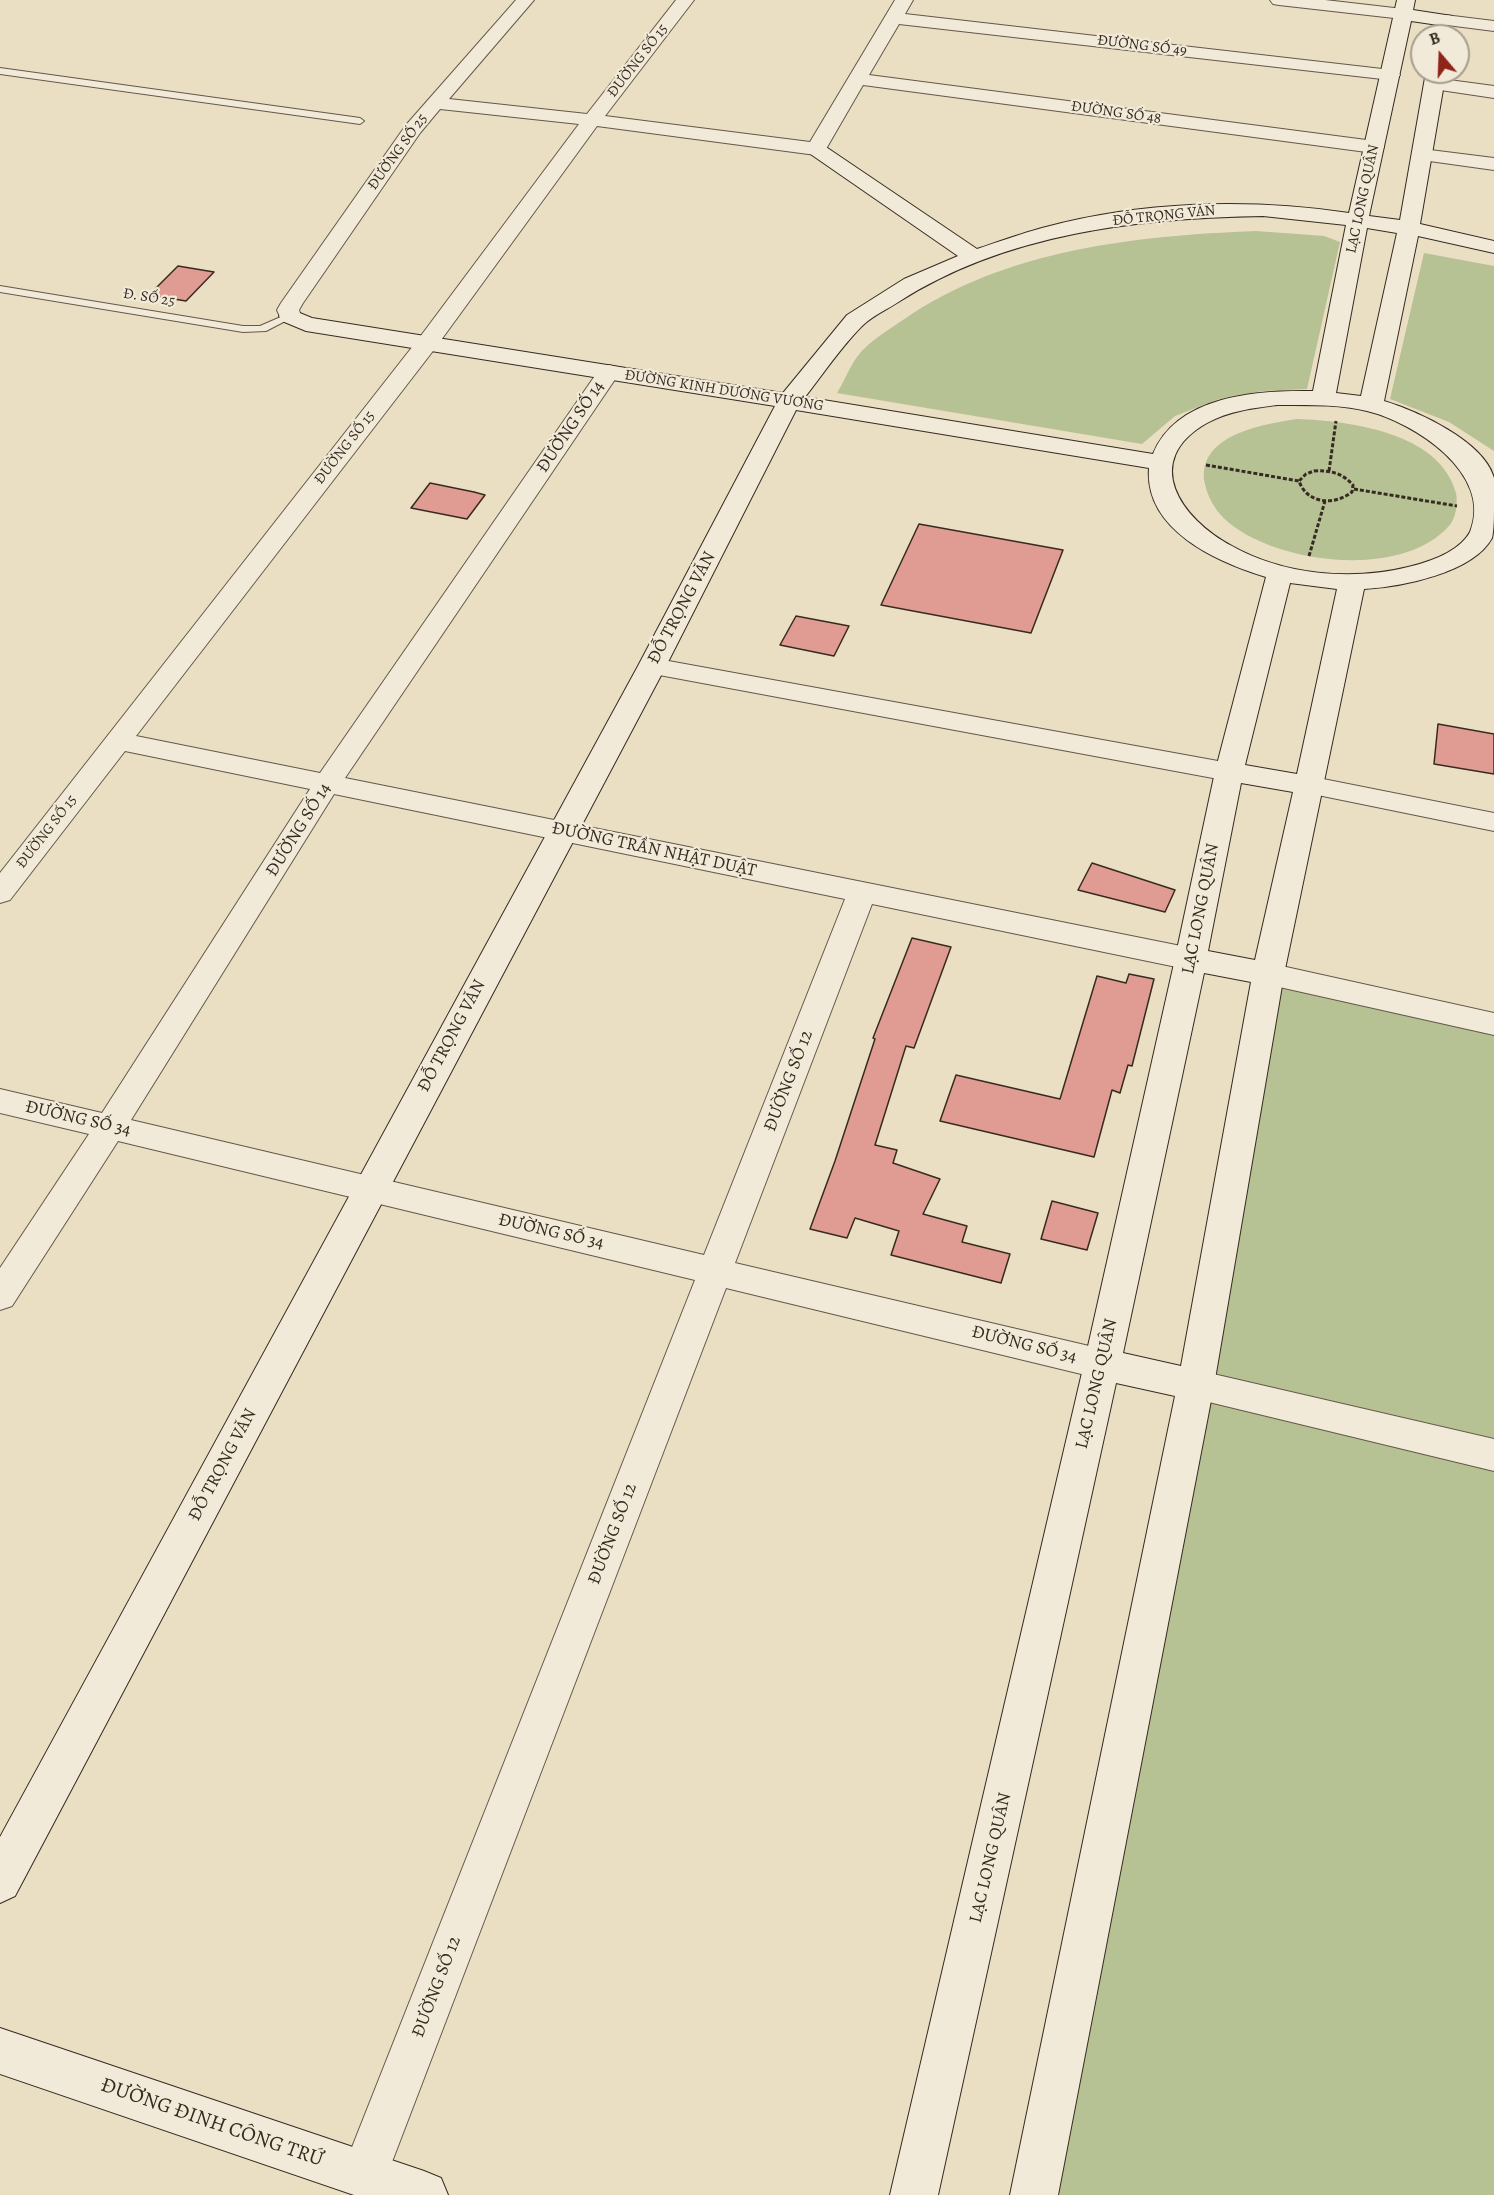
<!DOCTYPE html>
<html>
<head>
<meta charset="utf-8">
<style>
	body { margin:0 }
	#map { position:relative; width:1494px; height:2195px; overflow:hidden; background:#eadec3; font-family:Alegreya,serif }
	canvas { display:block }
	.north { position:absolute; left:1410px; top:24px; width:60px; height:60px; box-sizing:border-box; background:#f1ead8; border:2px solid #a79e8f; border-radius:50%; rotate:341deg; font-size:16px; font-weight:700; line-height:24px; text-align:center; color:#372b21 }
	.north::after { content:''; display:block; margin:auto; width:21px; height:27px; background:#8f2418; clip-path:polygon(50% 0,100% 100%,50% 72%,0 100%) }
</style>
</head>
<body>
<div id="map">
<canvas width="1494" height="2195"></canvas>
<div class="north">B</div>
</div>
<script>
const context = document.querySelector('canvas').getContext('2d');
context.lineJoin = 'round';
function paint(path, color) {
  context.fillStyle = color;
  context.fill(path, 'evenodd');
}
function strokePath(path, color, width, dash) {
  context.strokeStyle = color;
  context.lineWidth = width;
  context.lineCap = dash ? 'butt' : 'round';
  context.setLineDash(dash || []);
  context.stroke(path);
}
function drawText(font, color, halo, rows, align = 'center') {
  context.font = font + ' Alegreya,serif';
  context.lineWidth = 4.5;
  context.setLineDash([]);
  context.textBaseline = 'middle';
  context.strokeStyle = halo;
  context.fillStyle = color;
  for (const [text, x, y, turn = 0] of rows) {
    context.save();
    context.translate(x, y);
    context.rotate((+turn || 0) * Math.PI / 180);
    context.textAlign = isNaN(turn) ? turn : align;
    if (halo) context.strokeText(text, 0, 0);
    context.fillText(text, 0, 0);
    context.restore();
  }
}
const green = new Path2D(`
	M1256 231 1324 236 1340 242 1307 389 1263 391 1219 399 1175 416 1142 444 837 393C844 382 849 368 857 357 868 342 888 330 903 320 1006 249 1135 236 1256 231Z
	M1424 253 1494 266V451L1449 422 1390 399Z
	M1297 419C1349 421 1440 432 1456 493 1458 504 1456 519 1448 527 1400 579 1278 564 1228 522 1216 512 1208 498 1205 484 1195 435 1264 424 1297 419Z
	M1268 974 1494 1024V2195H1034Z`);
const building = new Path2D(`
	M178 266 214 272 186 301 149 295Z
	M430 483 474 492 485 495 467 519 411 508Z
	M919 524 1063 550 1031 633 881 605Z
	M796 616 849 626 834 656 780 645Z
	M1438 724 1494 734V774L1434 764Z
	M1092 863 1175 890 1165 912 1078 890Z
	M912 938 951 947 914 1048 906 1046 875 1145 897 1150 893 1163 940 1179 923 1214 967 1226 962 1242 1010 1254 1001 1283 891 1255 899 1231 855 1218 847 1238 810 1229 835 1161 875 1039 873 1038Z
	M1129 974 1154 979 1132 1066 1128 1065 1120 1093 1112 1090 1094 1157 940 1121 956 1075 1060 1099 1097 976 1126 983Z
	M1052 1201 1098 1213 1087 1250 1041 1239Z`);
const path = new Path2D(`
	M1206 465 1299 481
	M1314 471C1330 470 1342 473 1353 485L1352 492C1334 506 1307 504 1299 481L1306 474Z
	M1329 471 1336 421
	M1354 489 1457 506
	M1309 556 1325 501`);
const lane = new Path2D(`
	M0 68 360 118 364 121 360 124 0 74Z
	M0 286 243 326H260L290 313 295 316 266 331 243 332 0 292Z`);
const street = new Path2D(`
	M516 0H534L449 99 587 114 676 0H694L605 116 810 142 895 0H913L905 14 1391 70 1397 71 1400 75 1397 79 1391 80 899 24 869 75 1374 141 1381 143 1384 147 1381 151 1374 153 863 85 826 149 823 153 816 155 597 126 436 347 136 736 320 773 601 367 609 365 617 367 620 372 345 778 1191 948 1202 952 1206 959 1202 966 1191 970 872 904 735 1263 1102 1349 1114 1354 1119 1364 1114 1374 1102 1379 726 1288 387 2175 380 2191C368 2195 360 2195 348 2191L341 2175 695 1280 118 1141 12 1306 0 1310V1268L89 1134 0 1113V1089L102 1113 310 789 125 751 10 900 0 903V873L420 337 579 124 440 109 420 133 303 303 299 310 301 316 298 321 290 322 282 321 277 310 281 303 406 125ZM334 794 845 899 704 1255 131 1120Z
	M1270 0H1325L1403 9 1409 10 1412 14 1409 18 1403 19 1279 5 1273 4Z
	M1445 15 1494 21V31L1439 24 1436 20 1439 16Z
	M1434 78 1494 86V98L1427 88 1425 84 1427 80Z
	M1422 149 1494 158V170L1415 159 1412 155 1415 151Z
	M652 658 1229 763 1239 766 1243 772 1239 778 1229 781 643 672 639 666 643 660Z
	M1308 776 1494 813V831L1298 791 1294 785 1298 779Z
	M1268 963 1494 1013V1035L1257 982 1253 974 1257 966Z
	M1196 1370 1494 1439V1471L1184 1396 1178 1385 1184 1374Z`);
const secondary = new Path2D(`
	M1397 0H1415L1413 10 1452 16 1454 20 1452 24 1445 26 1411 21 1369 216 1400 220 1426 72H1446L1420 224 1494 241V253L1418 236 1384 401C1417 411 1484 441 1494 478 1494 486 1494 498 1494 506 1494 515 1494 530 1492 538 1473 573 1401 587 1364 589L1284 974 1214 1385 1058 2195H1010L1175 1396 1116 1383 938 2195H890L1084 1364 1175 959 1215 772 1266 577C1217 562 1144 530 1149 468L796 410 666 666 15 1896 0 1903V1837L638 666 775 406 306 331 282 321 279 316 282 311 290 309 312 318 783 393 847 315 904 279 958 256 809 153 806 149 809 145H823L977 249C998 242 1020 234 1042 228 1141 201 1248 198 1349 213ZM1263 216 1346 225 1313 391C1258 390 1177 395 1153 454L805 397C823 374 841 347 862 326 872 316 888 309 900 301 1007 233 1139 218 1263 216ZM1367 228 1397 233 1361 396 1336 393ZM1277 405C1307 405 1338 404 1367 411 1413 422 1494 473 1470 532 1459 552 1429 562 1408 567 1351 581 1284 575 1232 546 1181 519 1140 461 1207 423 1228 411 1254 408 1277 405ZM1290 583 1337 589 1297 774 1245 765ZM1241 783 1293 792 1255 960 1208 951ZM1204 973 1251 982 1181 1366 1123 1353Z
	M0 2028 424 2171 441 2178 448 2195H354L0 2074Z`);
const farStreetnames = [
	["ĐƯỜNG SỐ 49",1142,46,7],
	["ĐƯỜNG SỐ 15",638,61,-52],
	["ĐƯỜNG SỐ 48",1116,113,8],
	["ĐƯỜNG SỐ 25",398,152,-54],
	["LẠC LONG QUÂN",1363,199,-78],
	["ĐỖ TRỌNG VĂN",1164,216,-6],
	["Đ. SỐ 25",149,298,9],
	["ĐƯỜNG KINH DƯƠNG VƯƠNG",724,391,9],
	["ĐƯỜNG SỐ 15",345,448,-52],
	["ĐƯỜNG SỐ 15",47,832,-52]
];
const streetNames = [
	["ĐƯỜNG SỐ 14",571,427,-56],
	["ĐỖ TRỌNG VĂN",682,608,-62],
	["ĐƯỜNG SỐ 14",299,830,-58],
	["ĐƯỜNG TRẦN NHẬT DUẬT",654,850,12],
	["LẠC LONG QUÂN",1201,909,-79],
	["ĐỖ TRỌNG VĂN",452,1036,-62],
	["ĐƯỜNG SỐ 12",789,1081,-69],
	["ĐƯỜNG SỐ 34",78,1119,13],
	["ĐƯỜNG SỐ 34",551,1232,13],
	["ĐƯỜNG SỐ 34",1024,1345,14],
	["LẠC LONG QUÂN",1097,1384,-77],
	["ĐỖ TRỌNG VĂN",223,1465,-62],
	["ĐƯỜNG SỐ 12",613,1534,-69],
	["LẠC LONG QUÂN",991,1858,-77],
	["ĐƯỜNG SỐ 12",437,1987,-69]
];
const nearStreetnames = [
	["ĐƯỜNG ĐINH CÔNG TRỨ",212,2123,19]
];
paint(green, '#b6c194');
paint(building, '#e09c93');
strokePath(building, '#372b21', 1.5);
strokePath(lane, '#64584a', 2);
strokePath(street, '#64584a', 2);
strokePath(secondary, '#372b21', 2);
strokePath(path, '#372b21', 3, [4, 2]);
paint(lane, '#f1ead8');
paint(street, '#f1ead8');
paint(secondary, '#f1ead8');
drawText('15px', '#372b21', '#f1ead8', farStreetnames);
drawText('18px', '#372b21', '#f1ead8', streetNames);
drawText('21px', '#372b21', '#f1ead8', nearStreetnames);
</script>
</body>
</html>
